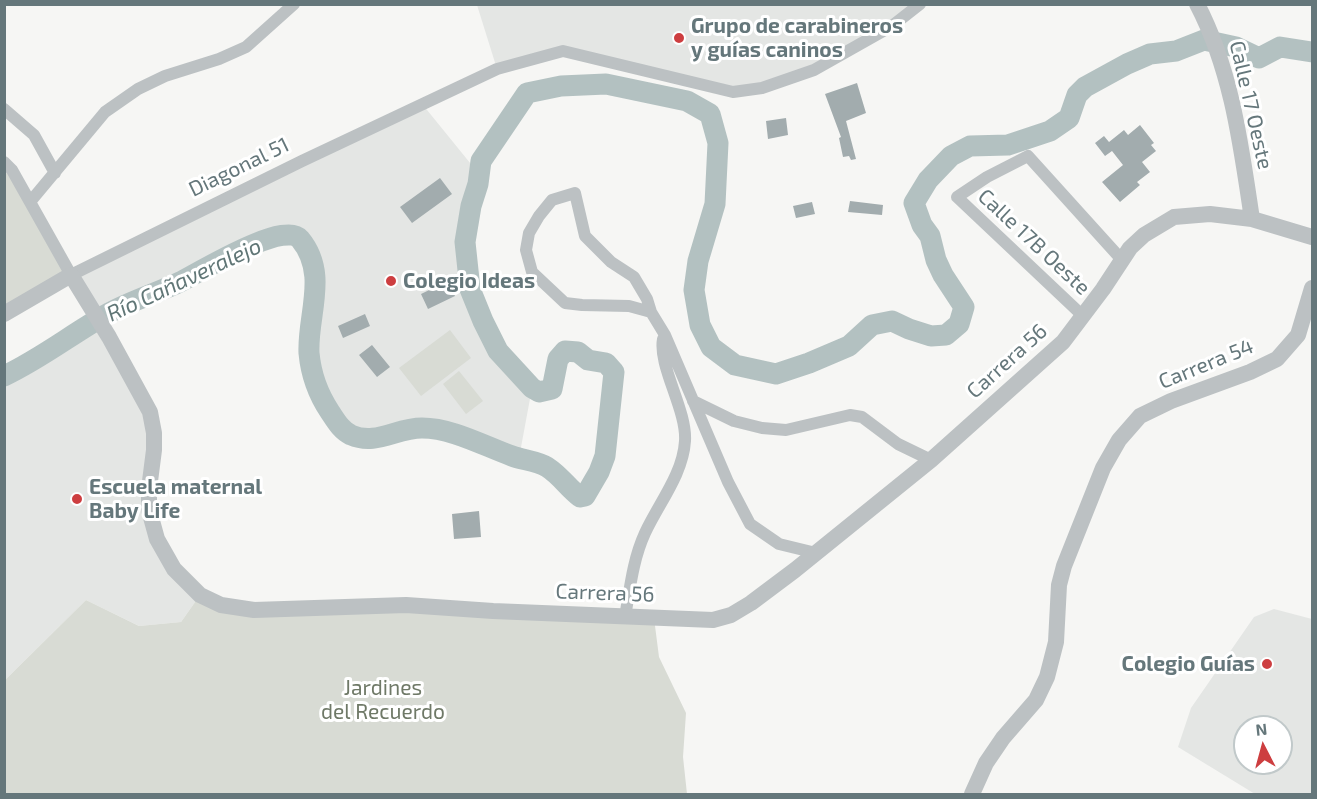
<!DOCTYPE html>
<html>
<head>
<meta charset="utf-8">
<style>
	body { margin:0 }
	#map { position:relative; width:1317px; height:799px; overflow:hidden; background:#f6f6f4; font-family:"Exo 2",sans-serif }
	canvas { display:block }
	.frame { position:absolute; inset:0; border:6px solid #65777b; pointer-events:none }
	.north { position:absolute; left:1233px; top:715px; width:60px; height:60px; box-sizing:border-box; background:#fff; border:2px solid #c1c9ca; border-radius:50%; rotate:354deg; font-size:16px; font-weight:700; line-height:24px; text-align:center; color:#65777b }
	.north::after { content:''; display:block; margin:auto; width:21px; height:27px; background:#cd3e40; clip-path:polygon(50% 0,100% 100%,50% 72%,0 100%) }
</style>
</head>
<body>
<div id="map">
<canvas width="1317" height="799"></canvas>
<div class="frame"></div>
<div class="north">N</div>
</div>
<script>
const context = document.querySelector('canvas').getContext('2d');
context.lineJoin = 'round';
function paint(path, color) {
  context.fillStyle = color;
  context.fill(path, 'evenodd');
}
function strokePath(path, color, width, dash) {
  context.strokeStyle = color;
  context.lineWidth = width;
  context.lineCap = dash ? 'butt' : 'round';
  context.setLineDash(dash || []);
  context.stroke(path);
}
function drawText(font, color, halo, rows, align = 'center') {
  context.font = font + ' "Exo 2",sans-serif';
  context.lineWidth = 6;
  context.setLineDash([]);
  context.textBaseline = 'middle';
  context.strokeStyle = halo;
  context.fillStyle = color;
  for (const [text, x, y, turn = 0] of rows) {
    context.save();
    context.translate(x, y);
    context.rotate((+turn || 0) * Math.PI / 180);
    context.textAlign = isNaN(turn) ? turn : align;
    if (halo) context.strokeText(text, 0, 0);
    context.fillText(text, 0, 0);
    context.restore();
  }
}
const built = new Path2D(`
	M477 5H920L814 70 733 92 563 51 497 69Z
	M423 105 479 174 465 242 468 278 483 321 498 351 532 388 519 458 450 433 423 428 397 432 376 440 351 435 339 426 327 408 313 381 309 352 316 300 310 257 299 237 294 236 276 237 243 248 180 282 99 319 150 412 157 539 200 595 181 622 139 626 86 600 5 680V376L50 352 74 333 99 319 71 275Z
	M1274 609 1312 619V794H1255L1178 747 1191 708 1254 617ZM1245 727H1281V763H1245Z`);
const green = new Path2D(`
	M12 170 71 275 5 314V174Z
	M450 330 471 358 421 396 399 368Z
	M459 371 483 401 466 414 443 384Z
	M200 595 221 605 654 618 659 657 686 713 683 757 687 794H5V680L86 600 139 626 181 622Z`);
const river = new Path2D(`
	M4 376C42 358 73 333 109 313 131 301 157 293 180 282 198 273 284 220 300 239 329 274 307 315 309 353 311 375 318 394 330 412 336 421 341 430 351 435 376 446 396 428 422 428 452 428 484 446 512 456 523 460 537 461 547 467 561 476 567 487 580 497L585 496 599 472 605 456 614 372 606 363 588 360 578 352 565 351 558 359 552 389 539 392 532 388 498 351 483 321 470 289 465 242 471 206 478 184 481 161 527 93 561 86 606 84 687 101 710 114 718 143 715 204 698 261 694 290 700 325 711 347 735 365 776 374 809 363 849 346 872 325 892 321 909 329 931 336 946 335 959 324 964 307 943 275 936 260 930 236 922 225 914 203 928 180 951 156 970 146 1008 145 1050 131 1069 118 1077 95 1085 87 1127 64 1150 54 1176 51 1204 40 1236 47 1259 58 1280 47 1312 52`);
const building = new Path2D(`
	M857 83 866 113 846 121 856 159 851 160 849 156 843 157 839 138 841 137 825 94Z
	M786 118 788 135 768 139 766 121Z
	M1140 125 1154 143 1151 145 1156 151 1142 162 1150 172 1137 182 1140 185 1120 202 1102 182 1123 165 1112 151 1105 156 1095 143 1104 136 1109 142 1124 130 1128 135Z
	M440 178 452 194 412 223 400 207Z
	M850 201 883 205 882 215 848 212Z
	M812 202 815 214 796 218 793 206Z
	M448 281 455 296 428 309 421 294Z
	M365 314 370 326 343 338 338 326Z
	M372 345 390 367 377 377 359 355Z
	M479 511 481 537 454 539 452 514Z`);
const minor = new Path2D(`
	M4 109 34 135 55 173
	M4 162 12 170 71 275 302 161 497 69 563 51 733 92 762 88 814 70 892 26 920 4
	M30 202 105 112 138 89 165 76 219 59 246 47 294 4
	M651 312 629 306 582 305 565 303 532 272 526 250 529 233 539 216 552 200 575 193 585 236 611 262 634 277 647 299 651 312 665 335 728 482 750 524 779 544 816 553
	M1083 316 957 197 987 177 1028 156 1122 260
	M693 401 734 421 762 428 786 430 850 415 862 417 898 444 931 460
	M625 617C630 588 633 559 645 533 659 503 683 474 685 441 687 410 658 366 663 339`);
const tertiary = new Path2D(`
	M1197 4C1232 71 1241 146 1252 219
	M4 314 71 275 109 337 150 412 154 433V450L149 489V510L157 539 174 569 200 595 221 605 254 610 406 605 493 611 713 620 731 615 751 603 795 570 931 460 1063 342 1103 289 1130 248 1144 235 1174 217 1210 214 1252 219 1312 237
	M972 794 986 763 1003 738 1036 700 1047 677 1056 642 1059 585 1064 566 1103 468 1119 440 1140 416 1171 401 1250 372 1277 359 1298 335 1312 288`);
const markers = [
	[679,38,6,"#cd3e40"],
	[391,281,6,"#cd3e40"],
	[77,499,6,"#cd3e40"],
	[1267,664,6,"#cd3e40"]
];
const poiNames = [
	["Grupo de carabineros",691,26],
	["y guías caninos",691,50],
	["Colegio Ideas",403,281],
	["Escuela maternal",89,487],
	["Baby Life",89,511],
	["Colegio Guías",1255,664,"right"]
];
const streetNames = [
	["Calle 17 Oeste",1251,105,77],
	["Diagonal 51",239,167,-26],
	["Calle 17B Oeste",1034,242,43],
	["Carrera 56",1007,361,-42],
	["Carrera 54",1206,364,-22],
	["Carrera 56",605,593,2]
];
const parkNames = [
	["Jardines",383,688],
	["del Recuerdo",383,712]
];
const waterNames = [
	["Río Cañaveralejo",184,280,-25]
];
paint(built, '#e4e6e4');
paint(green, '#d8dbd4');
strokePath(river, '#b3c1c1', 21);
paint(building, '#a2acae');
strokePath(minor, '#bcc1c3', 12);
strokePath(tertiary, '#bcc1c3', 16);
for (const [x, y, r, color] of markers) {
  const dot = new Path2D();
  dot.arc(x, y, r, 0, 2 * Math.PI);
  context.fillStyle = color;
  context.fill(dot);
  strokePath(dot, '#fff', 2);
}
drawText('bold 21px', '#65777b', '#fff', poiNames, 'left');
drawText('21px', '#65777b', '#fff', streetNames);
drawText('21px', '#6f7967', '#fff', parkNames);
drawText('italic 22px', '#607676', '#fff', waterNames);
</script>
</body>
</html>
